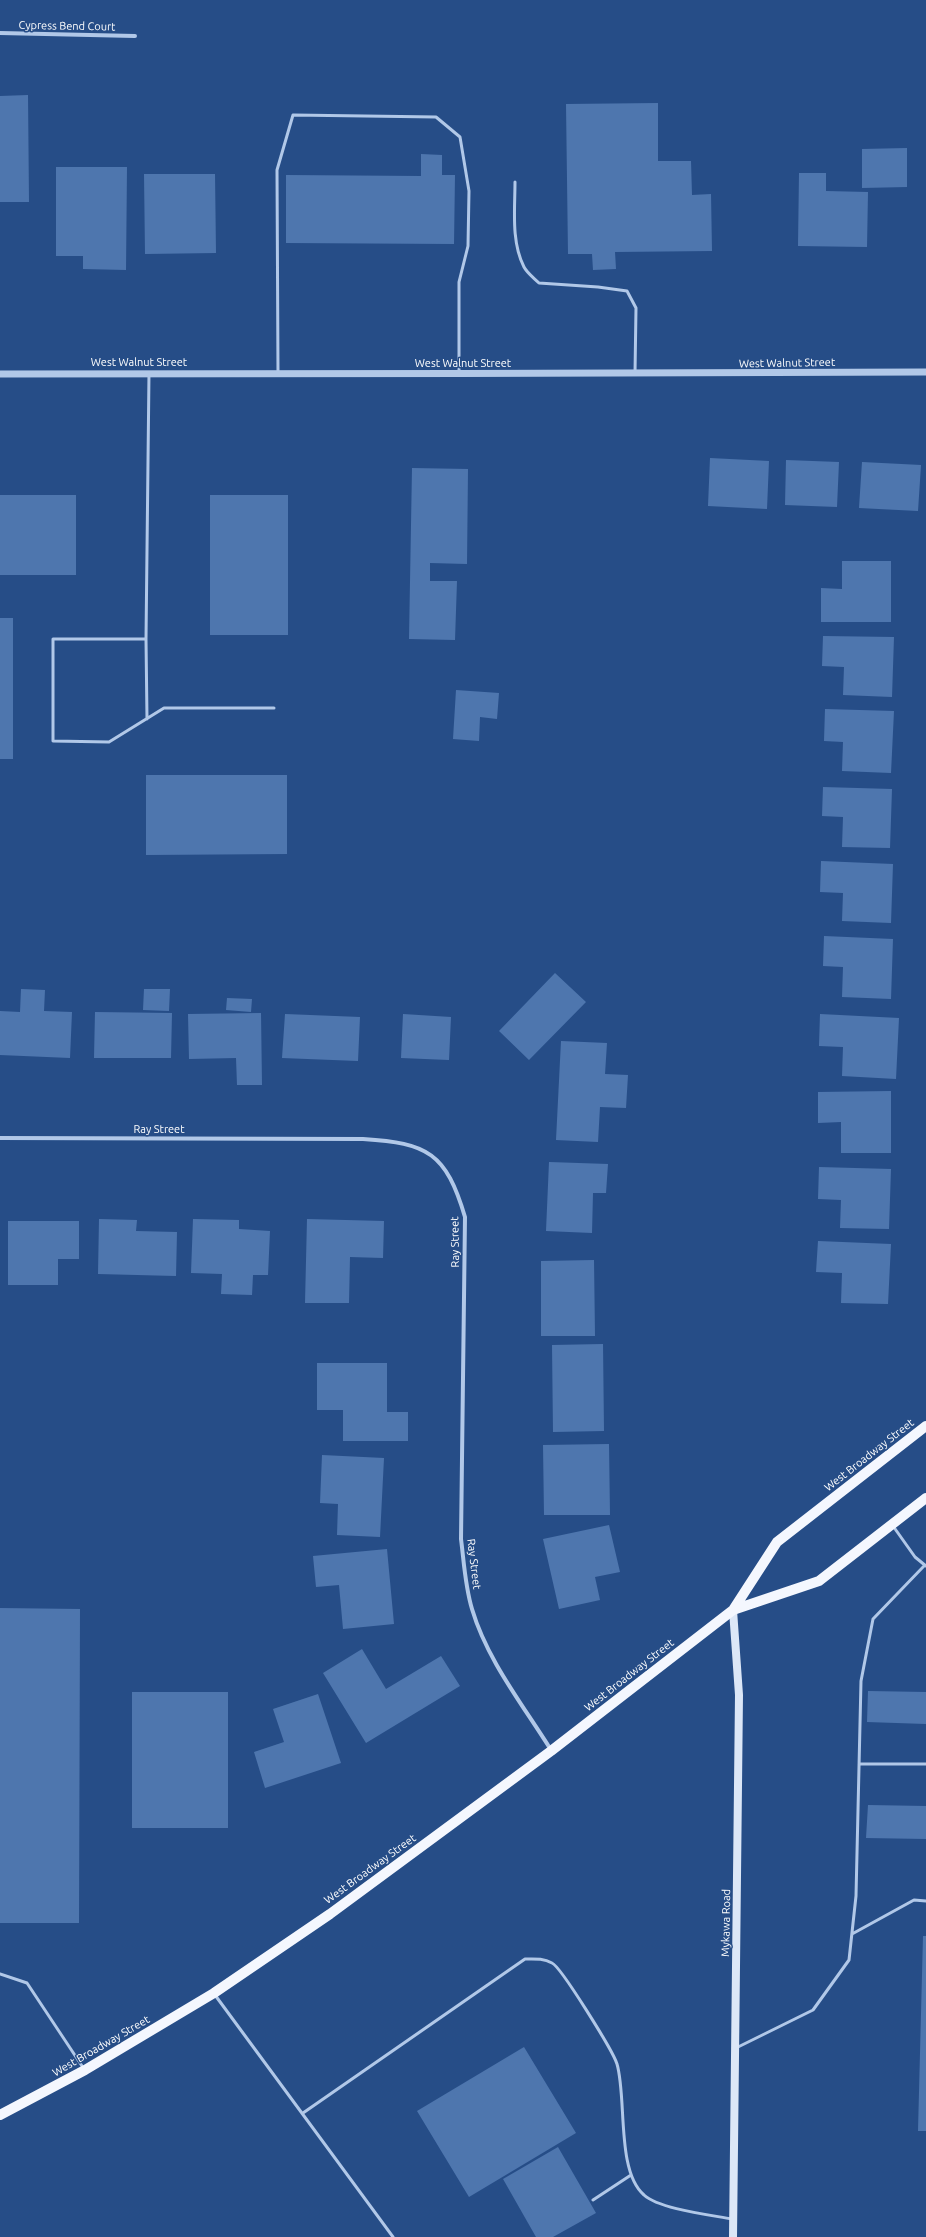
<!DOCTYPE html>
<html>
<head>
<meta charset="utf-8">
<style>
	body { margin:0 }
	canvas { display:block; background:#264d87 }
</style>
</head>
<body>
<canvas width="926" height="2237"></canvas>
<script>
const context = document.querySelector('canvas').getContext('2d');
context.lineJoin = 'round';
function paint(path, color) {
  context.fillStyle = color;
  context.fill(path, 'evenodd');
}
function strokePath(path, color, width, dash) {
  context.strokeStyle = color;
  context.lineWidth = width;
  context.lineCap = dash ? 'butt' : 'round';
  context.setLineDash(dash || []);
  context.stroke(path);
}
function drawText(font, color, halo, rows, align = 'center') {
  context.font = font + ' Ubuntu,sans-serif';
  context.lineWidth = 3;
  context.setLineDash([]);
  context.textBaseline = 'middle';
  context.strokeStyle = halo;
  context.fillStyle = color;
  for (const [text, x, y, turn = 0] of rows) {
    context.save();
    context.translate(x, y);
    context.rotate((+turn || 0) * Math.PI / 180);
    context.textAlign = isNaN(turn) ? turn : align;
    if (halo) context.strokeText(text, 0, 0);
    context.fillText(text, 0, 0);
    context.restore();
  }
}
const building = new Path2D(`
	M28 95 29 202H0V96Z
	M658 103V161H691L692 195 711 194 712 251 615 252 616 269 593 270 592 254H568L566 104Z
	M907 148V187L862 188V149Z
	M421 154 442 155V175H455L454 244 286 243V175L421 176Z
	M56 167H127L126 270 83 269V256H56Z
	M799 173H826V191L868 192 867 247 798 246Z
	M144 174H215L216 253 145 254Z
	M710 458 769 461 767 509 708 506Z
	M786 460 839 462 837 507 785 505Z
	M862 462 921 465 918 511 859 508Z
	M412 468 468 469 467 564 430 563V581H457L455 640 409 639Z
	M0 495H76V575H0Z
	M210 495H288V635H210Z
	M842 561H891V622H821V588L842 589Z
	M0 618H13V759H0Z
	M823 636 894 637 892 697 843 695 844 667 822 666Z
	M456 690 499 693 497 719 480 717 479 741 453 739Z
	M825 709 894 711 891 773 842 771 843 742 824 741Z
	M146 775H287V854L146 855Z
	M823 787 892 789 890 848 842 847 843 817 822 816Z
	M821 861 893 864 891 923 842 921 843 893 820 892Z
	M824 936 893 939 891 999 842 997 843 967 823 966Z
	M555 973 586 1002 529 1060 499 1031Z
	M21 989 45 990 44 1011 72 1012 70 1058 0 1055V1011L20 1012Z
	M144 989H170L169 1011 143 1010Z
	M227 998 252 999 251 1012 226 1010Z
	M95 1012 172 1013 171 1058H94Z
	M261 1013 262 1085H237L236 1058 189 1059 188 1014Z
	M285 1014 360 1017 358 1061 282 1058Z
	M403 1014 451 1017 449 1060 401 1058Z
	M820 1014 899 1018 896 1079 842 1076 843 1047 819 1046Z
	M561 1041 607 1043 605 1074 628 1075 626 1108 600 1107 598 1142 556 1140Z
	M891 1091V1153H841V1122L818 1123V1092Z
	M549 1162 608 1164 606 1193H593L592 1233 546 1231Z
	M819 1167 891 1169 889 1229 840 1228 841 1200 818 1199Z
	M99 1219 137 1220 136 1231 177 1232 176 1276 98 1274Z
	M193 1219 239 1220V1229L270 1231 268 1275H253L252 1295 221 1294 222 1274 191 1273Z
	M307 1219 384 1221 383 1258 350 1257 349 1303H305Z
	M8 1221H79V1259H58V1285H8Z
	M818 1241 891 1244 888 1304 841 1303 842 1273 816 1272Z
	M594 1260 595 1336H541V1261Z
	M603 1344 604 1431 553 1432 552 1345Z
	M317 1363H387V1412H408V1441H343V1410H317Z
	M609 1444 610 1515H544L543 1445Z
	M322 1455 384 1458 380 1537 337 1535 338 1504 320 1503Z
	M609 1525 620 1572 595 1577 600 1600 559 1609 543 1539Z
	M387 1549 394 1624 343 1629 339 1585 316 1587 313 1556Z
	M0 1608 80 1609 79 1923H0Z
	M362 1649 386 1689 441 1656 460 1686 366 1743 323 1673Z
	M868 1691 926 1692V1724L867 1722Z
	M132 1692H228V1828H132Z
	M318 1694 341 1763 265 1788 254 1752 284 1742 273 1709Z
	M868 1805 926 1806V1839L866 1838Z
	M923 1936H926V2131H918Z
	M524 2047 576 2133 469 2197 417 2111Z
	M558 2147 596 2213 553 2237H536L503 2179Z`);
const service = new Path2D(`
	M515 182C515 209 511 242 524 267 527 273 534 278 539 283L598 287 627 291 636 308 635 373
	M149 373 146 639H53V741L109 742 164 708H274
	M278 373 277 170 293 115 436 117 460 137 469 191 468 246 459 282V373
	M146 639 147 719
	M893 1526 915 1557 926 1566
	M859 1764H926
	M852 1934 914 1900 926 1901
	M0 1974 27 1983 84 2069
	M215 1995 393 2237
	M736 2048 813 2010 849 1960 856 1896 861 1681 873 1619 925 1565
	M303 2113 525 1959C534 1959 543 1958 552 1963 561 1967 613 2051 617 2064 627 2098 616 2171 644 2195 659 2209 711 2215 732 2219
	M593 2200 631 2175`);
const minor = new Path2D(`
	M0 33 135 36
	M0 1138 363 1139C428 1143 446 1153 465 1217L461 1539C464 1562 465 1586 472 1609 487 1660 523 1705 551 1750`);
const tertiary = new Path2D(`
	M0 374C309 372 617 375 926 372`);
const secondary = new Path2D(`
	M733 1610 739 1695 733 2237`);
const primary = new Path2D(`
	M733 1610 819 1581 926 1498
	M0 2115 85 2070 214 1993 330 1914 551 1751 733 1610 777 1542 926 1426`);
const streetNames = [
	["Cypress Bend Court",67,26,1],
	["West Walnut Street",139,362],
	["West Walnut Street",463,363],
	["West Walnut Street",787,363,-1],
	["Ray Street",159,1129],
	["Ray Street",455,1242,-91],
	["West Broadway Street",869,1455,-38],
	["Ray Street",474,1564,83],
	["West Broadway Street",629,1675,-38],
	["West Broadway Street",370,1869,-36],
	["Mykawa Road",726,1923,-89],
	["West Broadway Street",101,2046,-30]
];
paint(building, '#4e76ae');
strokePath(service, '#b1c8e8', 3);
strokePath(minor, '#b1c8e8', 4);
strokePath(tertiary, '#b1c8e8', 7);
strokePath(secondary, '#dce7f7', 8);
strokePath(primary, '#f4f7fe', 10);
drawText('11px', '#fff', '#264d87', streetNames);
</script>
</body>
</html>
